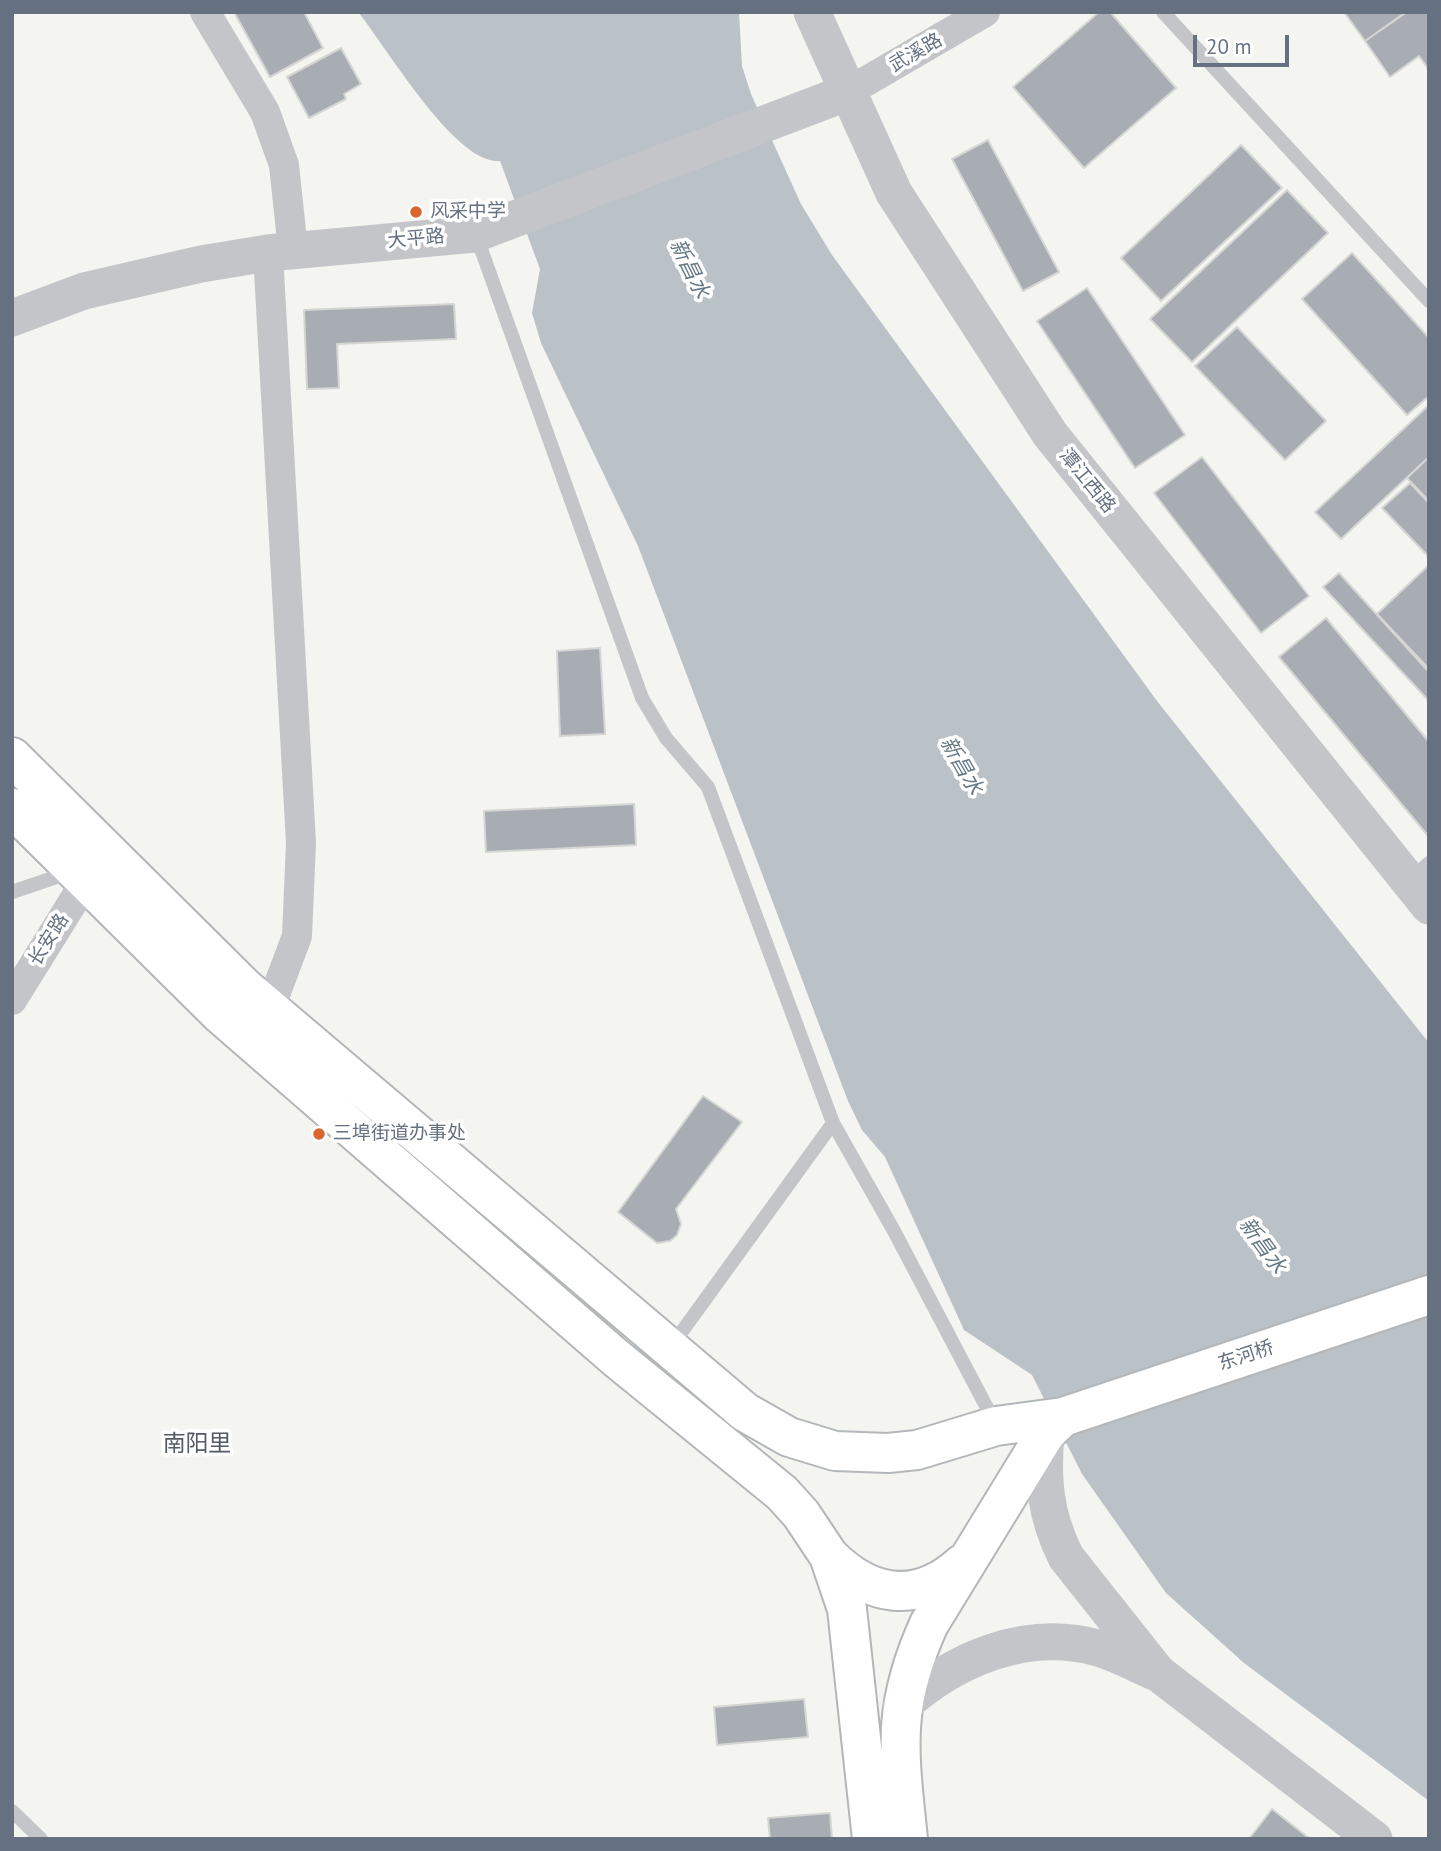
<!DOCTYPE html>
<html>
<head>
<meta charset="utf-8">
<style>
	body { margin:0 }
	#map { position:relative; width:1441px; height:1851px; overflow:hidden; background:#f4f4f1; font-family:"PT Sans",sans-serif }
	canvas { display:block }
	.frame { position:absolute; inset:0; border:14px solid #657180; pointer-events:none }
	.scale { position:absolute; left:1193px; top:35px; width:96px; height:32px; box-sizing:border-box; border:4px solid #657180; border-top:0; padding-left:9px; font-size:21px; line-height:24px; white-space:nowrap; color:#657180; -webkit-text-stroke:5px #fff; paint-order:stroke }
</style>
</head>
<body>
<div id="map">
<canvas width="1441" height="1851"></canvas>
<div class="frame"></div>
<div class="scale">20 m</div>
</div>
<script>
const context = document.querySelector('canvas').getContext('2d');
context.lineJoin = 'round';
function paint(path, color) {
  context.fillStyle = color;
  context.fill(path, 'evenodd');
}
function strokePath(path, color, width, dash) {
  context.strokeStyle = color;
  context.lineWidth = width;
  context.lineCap = dash ? 'butt' : 'round';
  context.setLineDash(dash || []);
  context.stroke(path);
}
function drawText(font, color, halo, rows, align = 'center') {
  context.font = font + ' "PT Sans","Noto Sans SC",sans-serif';
  context.lineWidth = 7;
  context.setLineDash([]);
  context.textBaseline = 'middle';
  context.strokeStyle = halo;
  context.fillStyle = color;
  for (const [text, x, y, turn = 0] of rows) {
    context.save();
    context.translate(x, y);
    context.rotate((+turn || 0) * Math.PI / 180);
    context.textAlign = isNaN(turn) ? turn : align;
    if (halo) context.strokeText(text, 0, 0);
    context.fillText(text, 0, 0);
    context.restore();
  }
}
const water = new Path2D(`
	M358 12H739L742 66 751 94 801 204 832 255 1157 701 1429 1043V1801L1244 1663 1166 1593 1082 1474 1032 1375 964 1330 885 1157 862 1130 848 1101 638 546 541 343 532 313 540 269 500 161C455 165 386 46 358 12Z`);
const building = new Path2D(`
	M234 12H304L323 48 270 77Z
	M1099 12H1110L1176 88 1084 168 1013 87Z
	M1344 12H1406L1365 41Z
	M1407 12H1429V70L1419 56 1390 77 1365 41Z
	M341 48 361 84 344 94 346 99 309 118 287 77Z
	M988 140 1059 272 1023 291 952 159Z
	M1241 145 1282 188 1161 301 1121 258Z
	M1287 190 1328 233 1192 362 1150 319Z
	M1352 253 1429 338V396L1407 415 1302 299Z
	M1087 288 1185 435 1135 468 1037 321Z
	M454 304 456 339 337 344 339 388 307 389 304 310Z
	M1237 327 1326 421 1285 460 1195 366Z
	M1429 405V457L1341 539 1315 512Z
	M1202 457 1309 596 1261 633 1154 493Z
	M1429 457V501L1407 478Z
	M1410 483 1429 503V557L1382 508Z
	M1429 565V669L1377 614Z
	M1339 573 1429 672V701L1323 587Z
	M1326 618 1429 742V837L1279 657Z
	M600 648 605 734 560 736 557 651Z
	M634 804 636 845 486 852 484 811Z
	M703 1096 742 1122 676 1209 681 1224 677 1235 670 1241 657 1243 618 1212Z
	M804 1699 808 1737 717 1745 714 1707Z
	M1272 1809 1310 1839H1249Z
	M830 1813 832 1839H770L768 1818Z`);
const service = new Path2D(`
	M1163 12 1429 301
	M476 235 642 698 666 738 708 787 833 1123 670 1348
	M1410 880 1429 863
	M12 892 71 872
	M833 1123 894 1231 995 1423
	M12 1811 41 1839`);
const minor = new Path2D(`
	M205 12 265 112 284 165 293 250
	M846 93 985 12
	M268 253 301 843 297 936 270 1008
	M12 1000 86 881`);
const tertiary = new Path2D(`
	M812 12 894 193 1050 434 1429 906
	M12 318 84 291 201 264 268 253 475 234 846 93
	M1046 1433C1042 1480 1045 1515 1066 1557L1158 1673 1374 1839
	M901 1707C954 1659 1026 1628 1098 1648 1118 1654 1138 1665 1157 1673`);
const primary = new Path2D(`
	M12 757 244 987 745 1412 789 1437 835 1451 888 1453 917 1450 996 1426 1063 1417 1429 1295
	M12 808 221 1015 616 1358 782 1493 801 1514 829 1556 847 1609 872 1839
	M829 1556C870 1597 917 1605 962 1564
	M908 1839C899 1751 891 1708 929 1624L1046 1433 1063 1417`);
const markers = [
	[416,212,7,"#d7662f"],
	[319,1134,7,"#d7662f"]
];
const streetNames = [
	["武溪路",916,53,-30],
	["大平路",416,239,-5],
	["潭江西路",1087,481,51],
	["长安路",49,940,-58],
	["东河桥",1246,1356,-18]
];
const poiNames = [
	["风采中学",430,212],
	["三埠街道办事处",333,1134]
];
const waterNames = [
	["新昌水",689,269,64],
	["新昌水",961,766,60],
	["新昌水",1262,1246,54]
];
const quarterNames = [
	["南阳里",197,1444]
];
paint(water, '#bac2c8');
paint(building, '#a7adb3');
strokePath(building, '#d5d6d4', 2);
strokePath(primary, '#b3b7ba', 42);
strokePath(service, '#c3c5c9', 14);
strokePath(minor, '#c3c5c9', 30);
strokePath(tertiary, '#c3c5c9', 37);
strokePath(primary, '#fff', 38);
for (const [x, y, r, color] of markers) {
  const dot = new Path2D();
  dot.arc(x, y, r, 0, 2 * Math.PI);
  context.fillStyle = color;
  context.fill(dot);
  strokePath(dot, '#fff', 2.5);
}
drawText('19px', '#657180', '#fff', streetNames);
drawText('19px', '#657180', '#fff', poiNames, 'left');
drawText('italic 21px', '#667984', '#fff', waterNames);
drawText('23px', '#535b66', '#fff', quarterNames);
</script>
</body>
</html>
